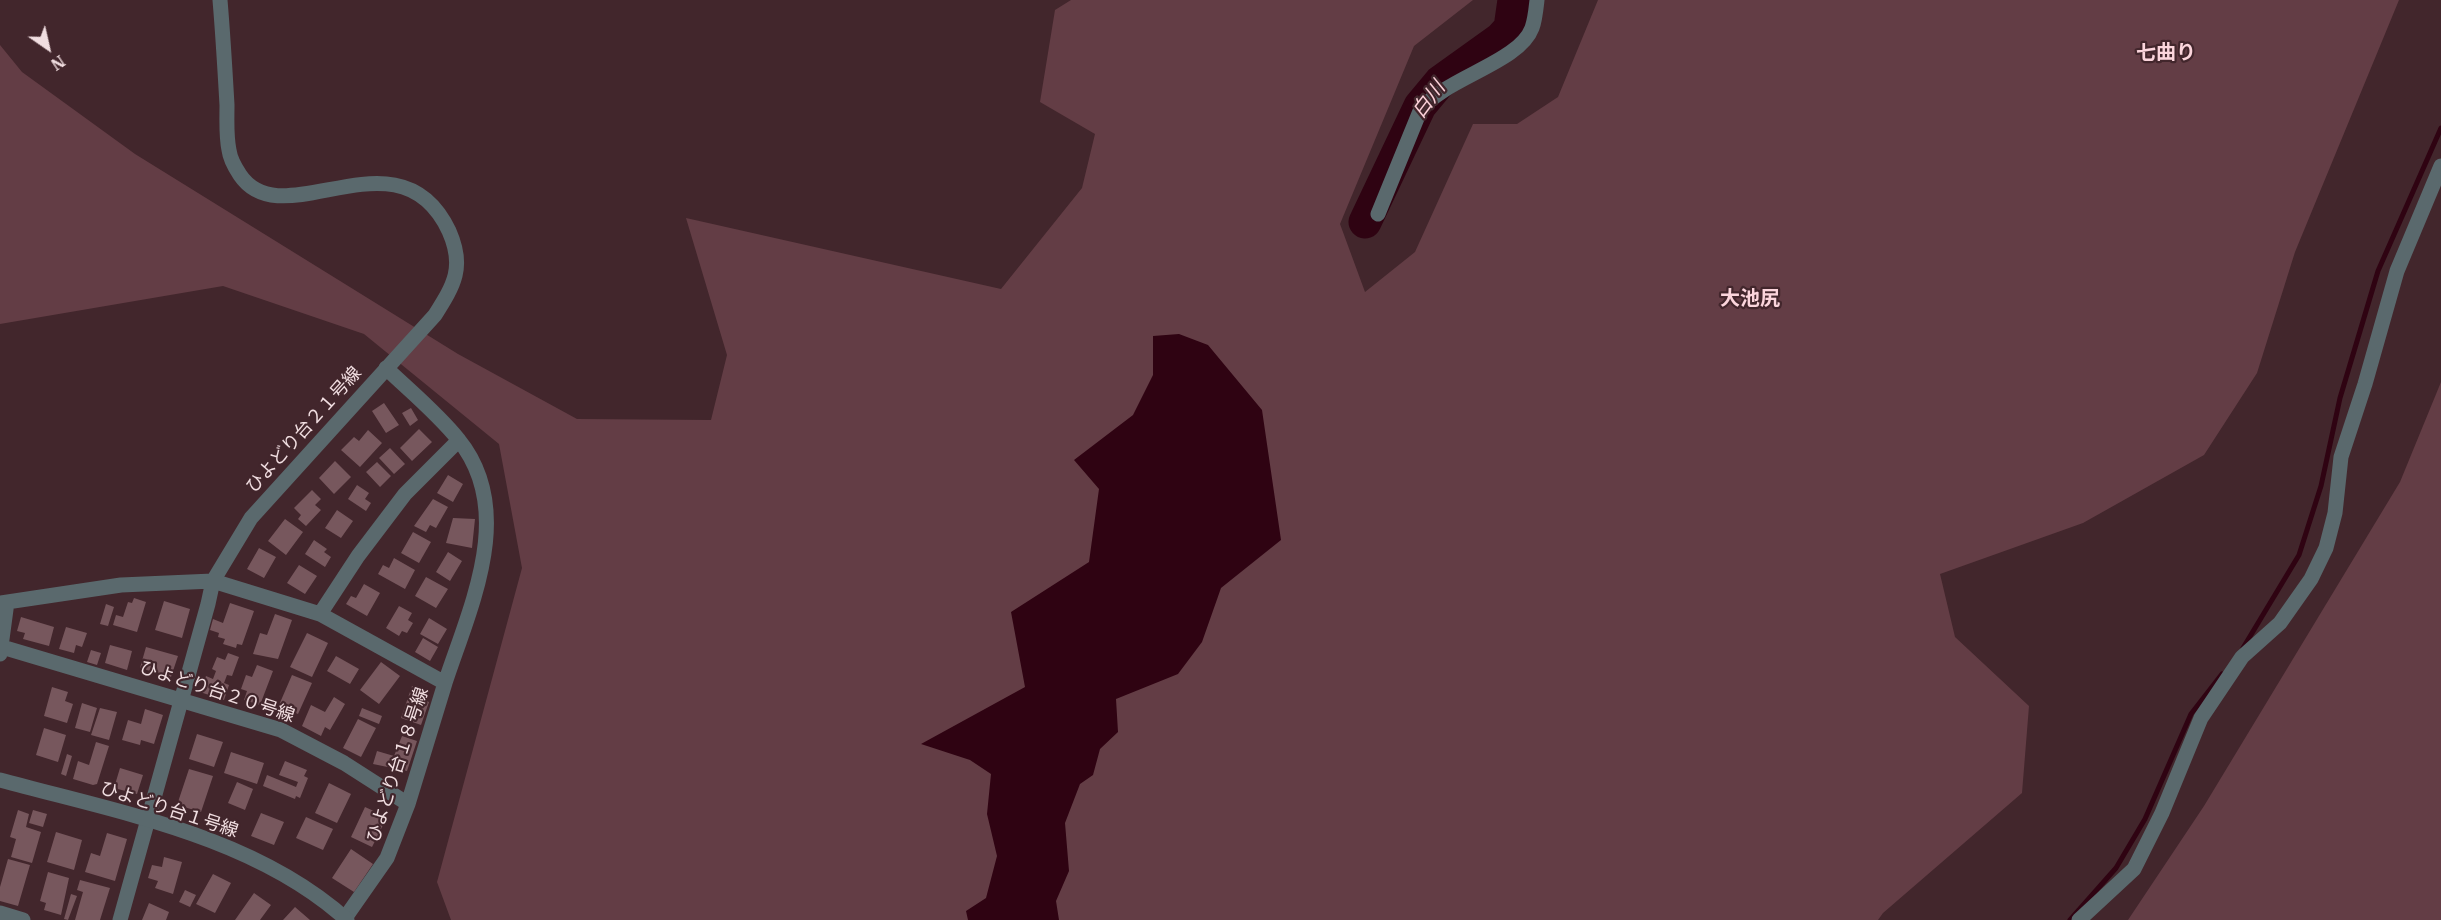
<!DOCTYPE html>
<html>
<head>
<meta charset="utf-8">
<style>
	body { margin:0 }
	#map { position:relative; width:2441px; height:920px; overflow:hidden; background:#42262c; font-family:"IBM Plex Serif",serif }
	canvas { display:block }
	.north { position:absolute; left:18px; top:18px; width:60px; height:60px; -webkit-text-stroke:4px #42262c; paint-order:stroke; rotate:146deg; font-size:16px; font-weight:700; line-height:24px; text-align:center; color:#f1dee1 }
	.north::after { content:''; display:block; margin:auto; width:21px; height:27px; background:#f1dee1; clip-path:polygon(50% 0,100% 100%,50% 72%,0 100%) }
</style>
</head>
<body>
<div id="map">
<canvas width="2441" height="920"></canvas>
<div class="north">N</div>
</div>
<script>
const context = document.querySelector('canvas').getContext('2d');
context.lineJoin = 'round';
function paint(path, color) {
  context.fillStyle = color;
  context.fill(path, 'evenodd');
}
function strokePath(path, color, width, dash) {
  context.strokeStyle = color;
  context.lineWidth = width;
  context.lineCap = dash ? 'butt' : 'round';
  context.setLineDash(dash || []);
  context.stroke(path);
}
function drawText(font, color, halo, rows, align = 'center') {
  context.font = font + ' "IBM Plex Serif","Noto Sans JP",serif';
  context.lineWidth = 4.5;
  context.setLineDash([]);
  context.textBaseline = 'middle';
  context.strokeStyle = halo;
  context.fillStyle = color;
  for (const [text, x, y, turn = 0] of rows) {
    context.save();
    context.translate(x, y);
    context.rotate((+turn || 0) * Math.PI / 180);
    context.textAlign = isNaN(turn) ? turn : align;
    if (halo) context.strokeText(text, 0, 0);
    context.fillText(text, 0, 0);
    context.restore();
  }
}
const green = new Path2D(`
	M1071 0H1473L1414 46 1340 224 1365 292 1415 252 1473 124H1517L1558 97 1598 0H2399L2295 252 2257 373 2204 455 2083 523 1940 574 1955 637 2029 706 2022 793 1883 913 1878 920H451L437 882 522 568 499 444 364 334 223 286 0 324V45L22 72 135 154 458 354 577 419 711 420 727 355 686 218 1001 289 1082 188 1095 134 1040 102 1055 10Z
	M2441 382V920H2128L2204 806 2400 482Z`);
const water = new Path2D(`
	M1179 334 1208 345 1262 410 1281 540 1221 588 1202 642 1178 674 1116 699 1118 732 1100 749 1093 775 1080 784 1065 823 1069 871 1056 901 1059 920H968L966 911 986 898 997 856 987 814 991 774 970 760 921 744 1025 687 1011 612 1089 562 1099 489 1074 460 1133 415 1153 375V336Z`);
const stream = new Path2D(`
	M2243 648 2299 555 2321 486 2340 398 2378 271 2441 128
	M2070 920 2116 868 2145 819 2191 714 2222 674`);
const river = new Path2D(`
	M1365 222 1420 106 1440 82 1500 39 1510 28 1514 0`);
const building = new Path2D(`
	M384 403 399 425 386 433 372 411Z
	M411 408 418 420 410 426 402 413Z
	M419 429 432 442 412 461 400 448Z
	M368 430 382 443 360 467 341 450 354 437 359 441Z
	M390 448 405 464 394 474 379 458Z
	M335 461 351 477 334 494 319 478Z
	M377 462 391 476 380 487 366 472Z
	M448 475 463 484 453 502 437 493Z
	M357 485 369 493 365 499 371 503 366 511 348 499Z
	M312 490 321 499 315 505 321 510 306 526 298 519 301 515 294 508Z
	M433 499 448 507 436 528 430 525 426 532 414 526Z
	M337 510 353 521 341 538 325 528Z
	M453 518 475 519 472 548 446 543Z
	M285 519 303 532 286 555 268 541Z
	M413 532 431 542 419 563 401 553Z
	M314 540 327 549 324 552 331 557 325 567 305 554Z
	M259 548 276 557 264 578 247 569Z
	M448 552 462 561 450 581 436 572Z
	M394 558 415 570 405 589 378 574 383 565 389 568Z
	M299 565 317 576 305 594 287 583Z
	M426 577 448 589 436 608 415 596Z
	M364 584 380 593 367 616 346 604 351 596 356 598Z
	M134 598 146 602 137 632 113 625 116 615 123 617 128 602 132 603Z
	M164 601 190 609 182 638 155 630Z
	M230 603 254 611 242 645 237 644 236 648 223 644 225 639 218 637 219 633 210 630 213 619 223 623Z
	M106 604 114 607 108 626 100 624Z
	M399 606 412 613 408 620 413 623 407 633 402 631 399 636 386 628Z
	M275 614 292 620 278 659 253 654 260 633 267 635Z
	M21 617 54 627 49 646 23 639 25 633 17 631Z
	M429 618 447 629 438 644 420 634Z
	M66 627 87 633 82 647 76 645 74 653 59 649Z
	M307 633 328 643 312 677 290 667Z
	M423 638 438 647 430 661 415 652Z
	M110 645 132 651 127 670 105 663Z
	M146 647 178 656 171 677 140 668Z
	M91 650 101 653 97 665 87 662Z
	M228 653 239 657 232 676 227 675 224 683 229 685 224 700 200 692 206 676 213 679 216 671 212 669 217 657 225 660Z
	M336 656 359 669 350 684 327 671Z
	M381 662 400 676 379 704 360 690Z
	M257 665 273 671 260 705 244 700 247 691 241 689 246 675 252 677Z
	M292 675 312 683 298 714 279 705Z
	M412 686 428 692 424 700 429 702 421 725 401 718Z
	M52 687 68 692 65 701 73 704 67 723 44 716Z
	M334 697 345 704 330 730 325 727 321 736 302 726 311 705 325 712Z
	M82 703 97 708 90 732 75 728Z
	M100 708 117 712 109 740 91 735Z
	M362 708 382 716 379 724 359 716Z
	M145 709 163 715 154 744 141 740 140 745 122 740 128 720 141 724Z
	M358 719 376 728 361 757 343 748Z
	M44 728 66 735 58 762 36 755Z
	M197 734 223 742 214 767 189 759Z
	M402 736 417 741 407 771 373 764 377 751 394 756Z
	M96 742 109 746 97 784 93 785 73 779 78 761 89 765Z
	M231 752 264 763 257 784 224 773Z
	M67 754 72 756 66 776 61 774Z
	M285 761 307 770 304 776 308 778 300 798 296 796 295 799 263 786 267 775 296 787 298 782 279 775Z
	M120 768 143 775 137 794 114 788Z
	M189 769 213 776 201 812 177 805Z
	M237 782 253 789 245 810 228 803Z
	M329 783 351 794 337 823 315 813Z
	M365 807 387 817 372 847 351 837Z
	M18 810 29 814 26 827 41 832 32 863 11 857 16 839 10 837Z
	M33 810 47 814 43 827 29 823Z
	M261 813 284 822 274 845 251 836Z
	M306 817 333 829 323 850 296 838Z
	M56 832 82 840 74 870 47 862Z
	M107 833 127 839 115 881 85 872 91 853 100 856Z
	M351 849 373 864 354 892 332 878Z
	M164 857 182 862 173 894 155 888 158 881 148 878 152 865 162 867Z
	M8 859 30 865 18 906 0 901V887Z
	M48 872 69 878 61 915 44 910 46 903 40 901Z
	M213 874 231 883 215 913 196 904Z
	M80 880 110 888 100 920H75L83 892 77 890Z
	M185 890 196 895 190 907 179 902Z
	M254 893 271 905 260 920H235Z
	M71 894 77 896 68 920 64 919Z
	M149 903 169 912 166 920H142Z
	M295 907 310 920H283Z`);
const minor = new Path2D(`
	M1378 214 1420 111C1444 78 1519 63 1532 28 1535 20 1536 9 1537 0
	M386 368C410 391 437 413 458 439 517 511 470 607 445 683
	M0 603 121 585 213 581 320 614 445 683 408 804 387 858 345 918
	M320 614 358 556 405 494 459 440
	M2 647 281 730 344 763 408 804
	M0 654 7 602
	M0 913 23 920
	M120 920 208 604 213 581 251 518 435 315C454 285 465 267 449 231 399 125 283 239 240 175 236 169 230 158 229 150 226 136 227 120 227 105 225 70 223 35 220 0
	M2079 920 2134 869 2162 813 2201 718 2242 657 2280 623 2311 579 2326 548 2335 513 2341 457 2365 384 2397 271 2441 166`);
const tertiary = new Path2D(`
	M0 780C117 812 254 836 347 920`);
const streetNames = [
	["ひよどり台２１号線",304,430,-48],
	["ひよどり台２０号線",217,692,18],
	["ひよどり台１８号線",398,765,-72],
	["ひよどり台１号線",169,810,18]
];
const neighbourhoodNames = [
	["七曲り",2166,53],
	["大池尻",1750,299]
];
const waterNames = [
	["白川",1429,100,-53]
];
paint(green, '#633d45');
paint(water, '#2f0312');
strokePath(stream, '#2f0312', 5);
strokePath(river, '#2f0312', 33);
paint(building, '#77575d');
strokePath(minor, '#5a696d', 15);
strokePath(tertiary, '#5a696d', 15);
drawText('18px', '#f1dee1', '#42262c', streetNames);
drawText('bold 20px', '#fbd5dc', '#42262c', neighbourhoodNames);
drawText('italic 20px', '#fdd2da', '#42262c', waterNames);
</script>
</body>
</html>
